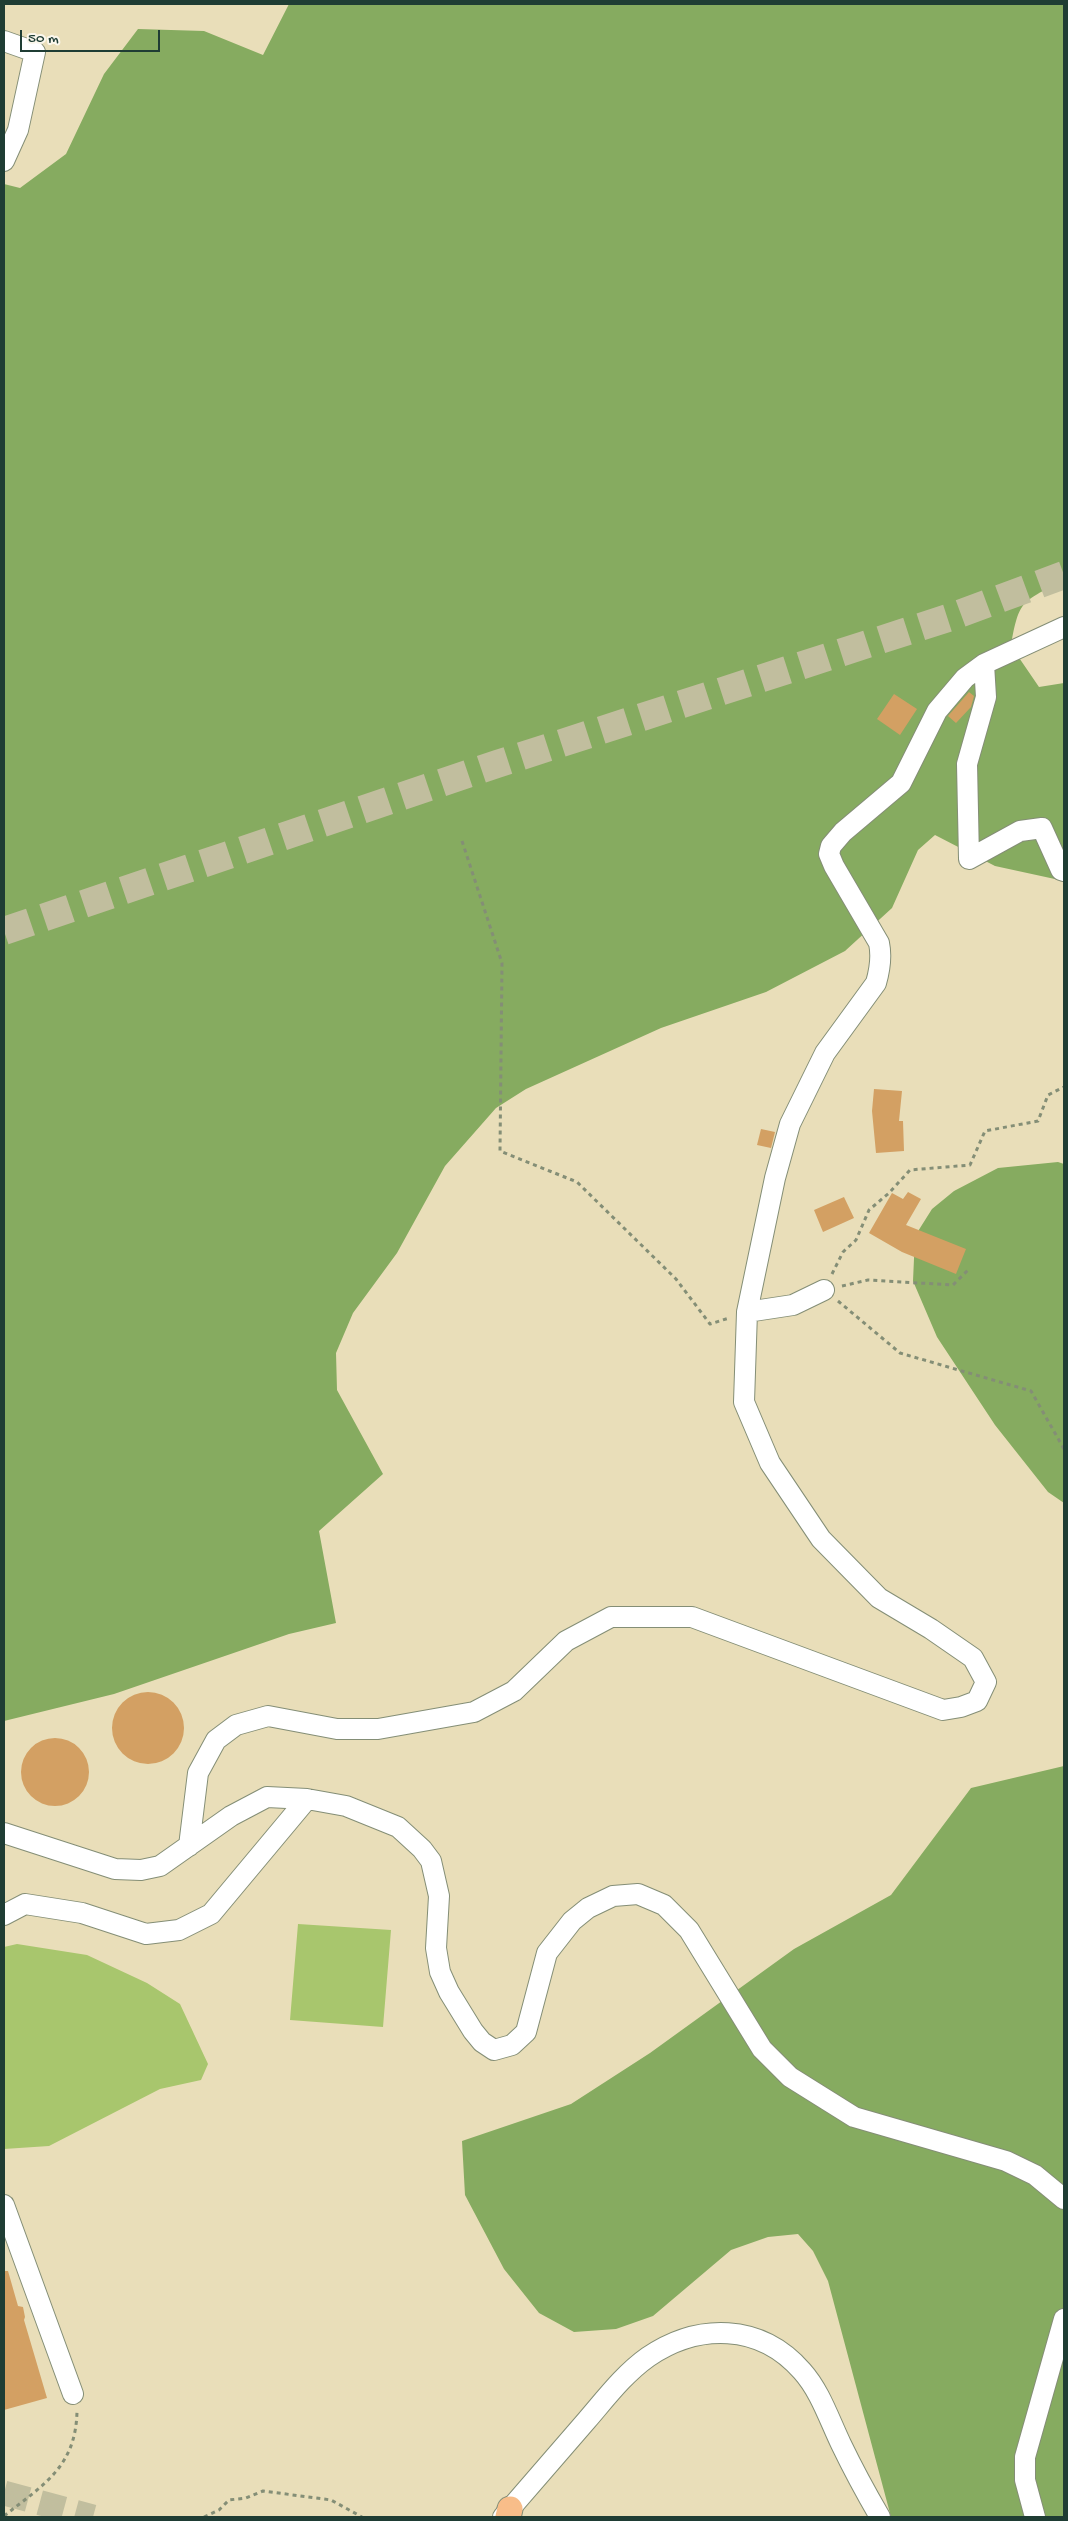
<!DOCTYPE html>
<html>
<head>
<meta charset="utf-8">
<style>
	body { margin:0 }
	#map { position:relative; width:1068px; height:2521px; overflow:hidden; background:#e9deb9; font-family:"Gochi Hand",sans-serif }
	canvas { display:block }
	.frame { position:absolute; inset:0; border:5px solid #1f3d34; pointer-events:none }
	.scale { position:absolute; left:20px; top:30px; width:140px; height:22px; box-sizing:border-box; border:2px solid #1f3d34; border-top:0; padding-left:6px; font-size:15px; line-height:18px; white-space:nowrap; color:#1f3d34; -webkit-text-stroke:4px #fbf7ec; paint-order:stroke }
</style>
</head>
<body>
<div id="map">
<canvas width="1068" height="2521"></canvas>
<div class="frame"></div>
<div class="scale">50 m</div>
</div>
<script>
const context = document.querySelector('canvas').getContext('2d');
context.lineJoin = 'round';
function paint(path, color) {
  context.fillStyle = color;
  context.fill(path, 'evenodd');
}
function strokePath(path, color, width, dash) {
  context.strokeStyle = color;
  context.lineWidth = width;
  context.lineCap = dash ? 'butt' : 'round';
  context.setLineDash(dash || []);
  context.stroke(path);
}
const green = new Path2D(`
	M298 1924 391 1930 383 2027 290 2020Z
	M17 1944 87 1955 147 1983 180 2004 208 2064 201 2080 160 2089 49 2146 4 2149V1947Z`);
const forest = new Path2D(`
	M289 4H1064V580C1023 602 1019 598 1011 646L1039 687 1064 683V881L995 866 935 835 918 850 892 908 845 951 766 992 661 1028 526 1089 496 1108 445 1166 397 1253 353 1313 336 1353 337 1390 383 1474 319 1531 336 1623 289 1634 114 1694 4 1721V184L20 188 66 154 104 74 138 29 204 31 263 55Z
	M1058 1162 1064 1164V1503L1048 1492 995 1425 937 1337 913 1281 915 1236 932 1209 954 1191 998 1168Z
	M1064 1766V2517H891L828 2281 813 2251 798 2234 768 2237 731 2250 653 2316 616 2329 574 2332 539 2313 504 2269 465 2195 462 2141 571 2104 650 2053 794 1949 891 1895 971 1788Z`);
const building = new Path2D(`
	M969 692 974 696 971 707 956 723 948 716Z
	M894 694 917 709 900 735 877 719Z
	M874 1089 902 1091 899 1121H903L904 1151 876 1153 872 1111Z
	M761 1129 775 1132 771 1148 757 1145Z
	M908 1192 921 1199 906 1225 966 1249 956 1274 902 1252 869 1233 892 1193 903 1199Z
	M844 1197 854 1218 823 1232 814 1210Z
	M112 1728a36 36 0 1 1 72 0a36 36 0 1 1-72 0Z
	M21 1772a34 34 0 1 1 68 0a34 34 0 1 1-68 0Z
	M4 2271H8L18 2306 23 2307 25 2317 24 2320 47 2398 4 2410Z`);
const majorTunnel = new Path2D(`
	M4 2493 93 2517`);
const highwayTunnel = new Path2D(`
	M4 931 497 764 948 618 1064 575`);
const path = new Path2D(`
	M462 841 502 963 500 1151 577 1182 676 1279 710 1324 729 1318
	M832 1274 843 1252 856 1240 869 1210 889 1193 910 1170 970 1165 985 1131 1038 1121 1048 1095 1064 1087
	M842 1286 868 1280 953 1285 970 1268
	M838 1301 900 1353 1031 1391 1064 1449
	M4 2516C43 2485 76 2467 77 2411
	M204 2517 219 2510 229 2500 246 2498 263 2491 331 2500 362 2517`);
const minor = new Path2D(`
	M4 41 35 52 18 130 4 161
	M984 664 986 697 967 764 969 859 1020 831 1042 828 1061 870 1064 871
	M747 1312 793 1305 824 1290
	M4 1833 115 1869 141 1870 160 1866 231 1816 267 1797 307 1799 346 1806 398 1827 422 1849 431 1861 439 1896 436 1948 440 1972 449 1992 473 2031 482 2042 494 2050 512 2045 526 2032 547 1953 572 1921 588 1908 613 1896 638 1894 664 1905 689 1930 762 2049 790 2077 854 2117 1006 2161 1035 2175 1064 2199
	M189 1846 198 1773 216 1740 236 1725 268 1716 337 1729H378L474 1712 514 1691 566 1641 611 1617H692L943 1710 961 1707 977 1701 986 1682 973 1658 931 1629 879 1598 821 1539 770 1463 744 1402 747 1312 775 1178 790 1124 825 1053 876 983C880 969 882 957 879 943L834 866 829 854 831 846 843 832 901 783 937 711 965 678 984 664 1064 627
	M4 1915 25 1904 82 1913 146 1934 179 1930 211 1914 307 1799
	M4 2205 73 2394
	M503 2517C531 2485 559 2452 587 2420 606 2398 624 2374 648 2357 698 2323 760 2323 802 2371 820 2391 829 2419 841 2444 853 2469 866 2493 880 2517
	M1035 2517 1025 2480V2457L1064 2319`);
const major = new Path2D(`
	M508 2517 510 2509`);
paint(green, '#a8c66d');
paint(forest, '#86ab60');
paint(building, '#d3a063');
strokePath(majorTunnel, '#c1be9e', 25, [25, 12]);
strokePath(highwayTunnel, '#c1be9e', 28, [28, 14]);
strokePath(minor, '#848e76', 22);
strokePath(major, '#848e76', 27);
strokePath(path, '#848e76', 3, [4, 4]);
strokePath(minor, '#fff', 20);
strokePath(major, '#f8bd89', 25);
</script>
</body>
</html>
